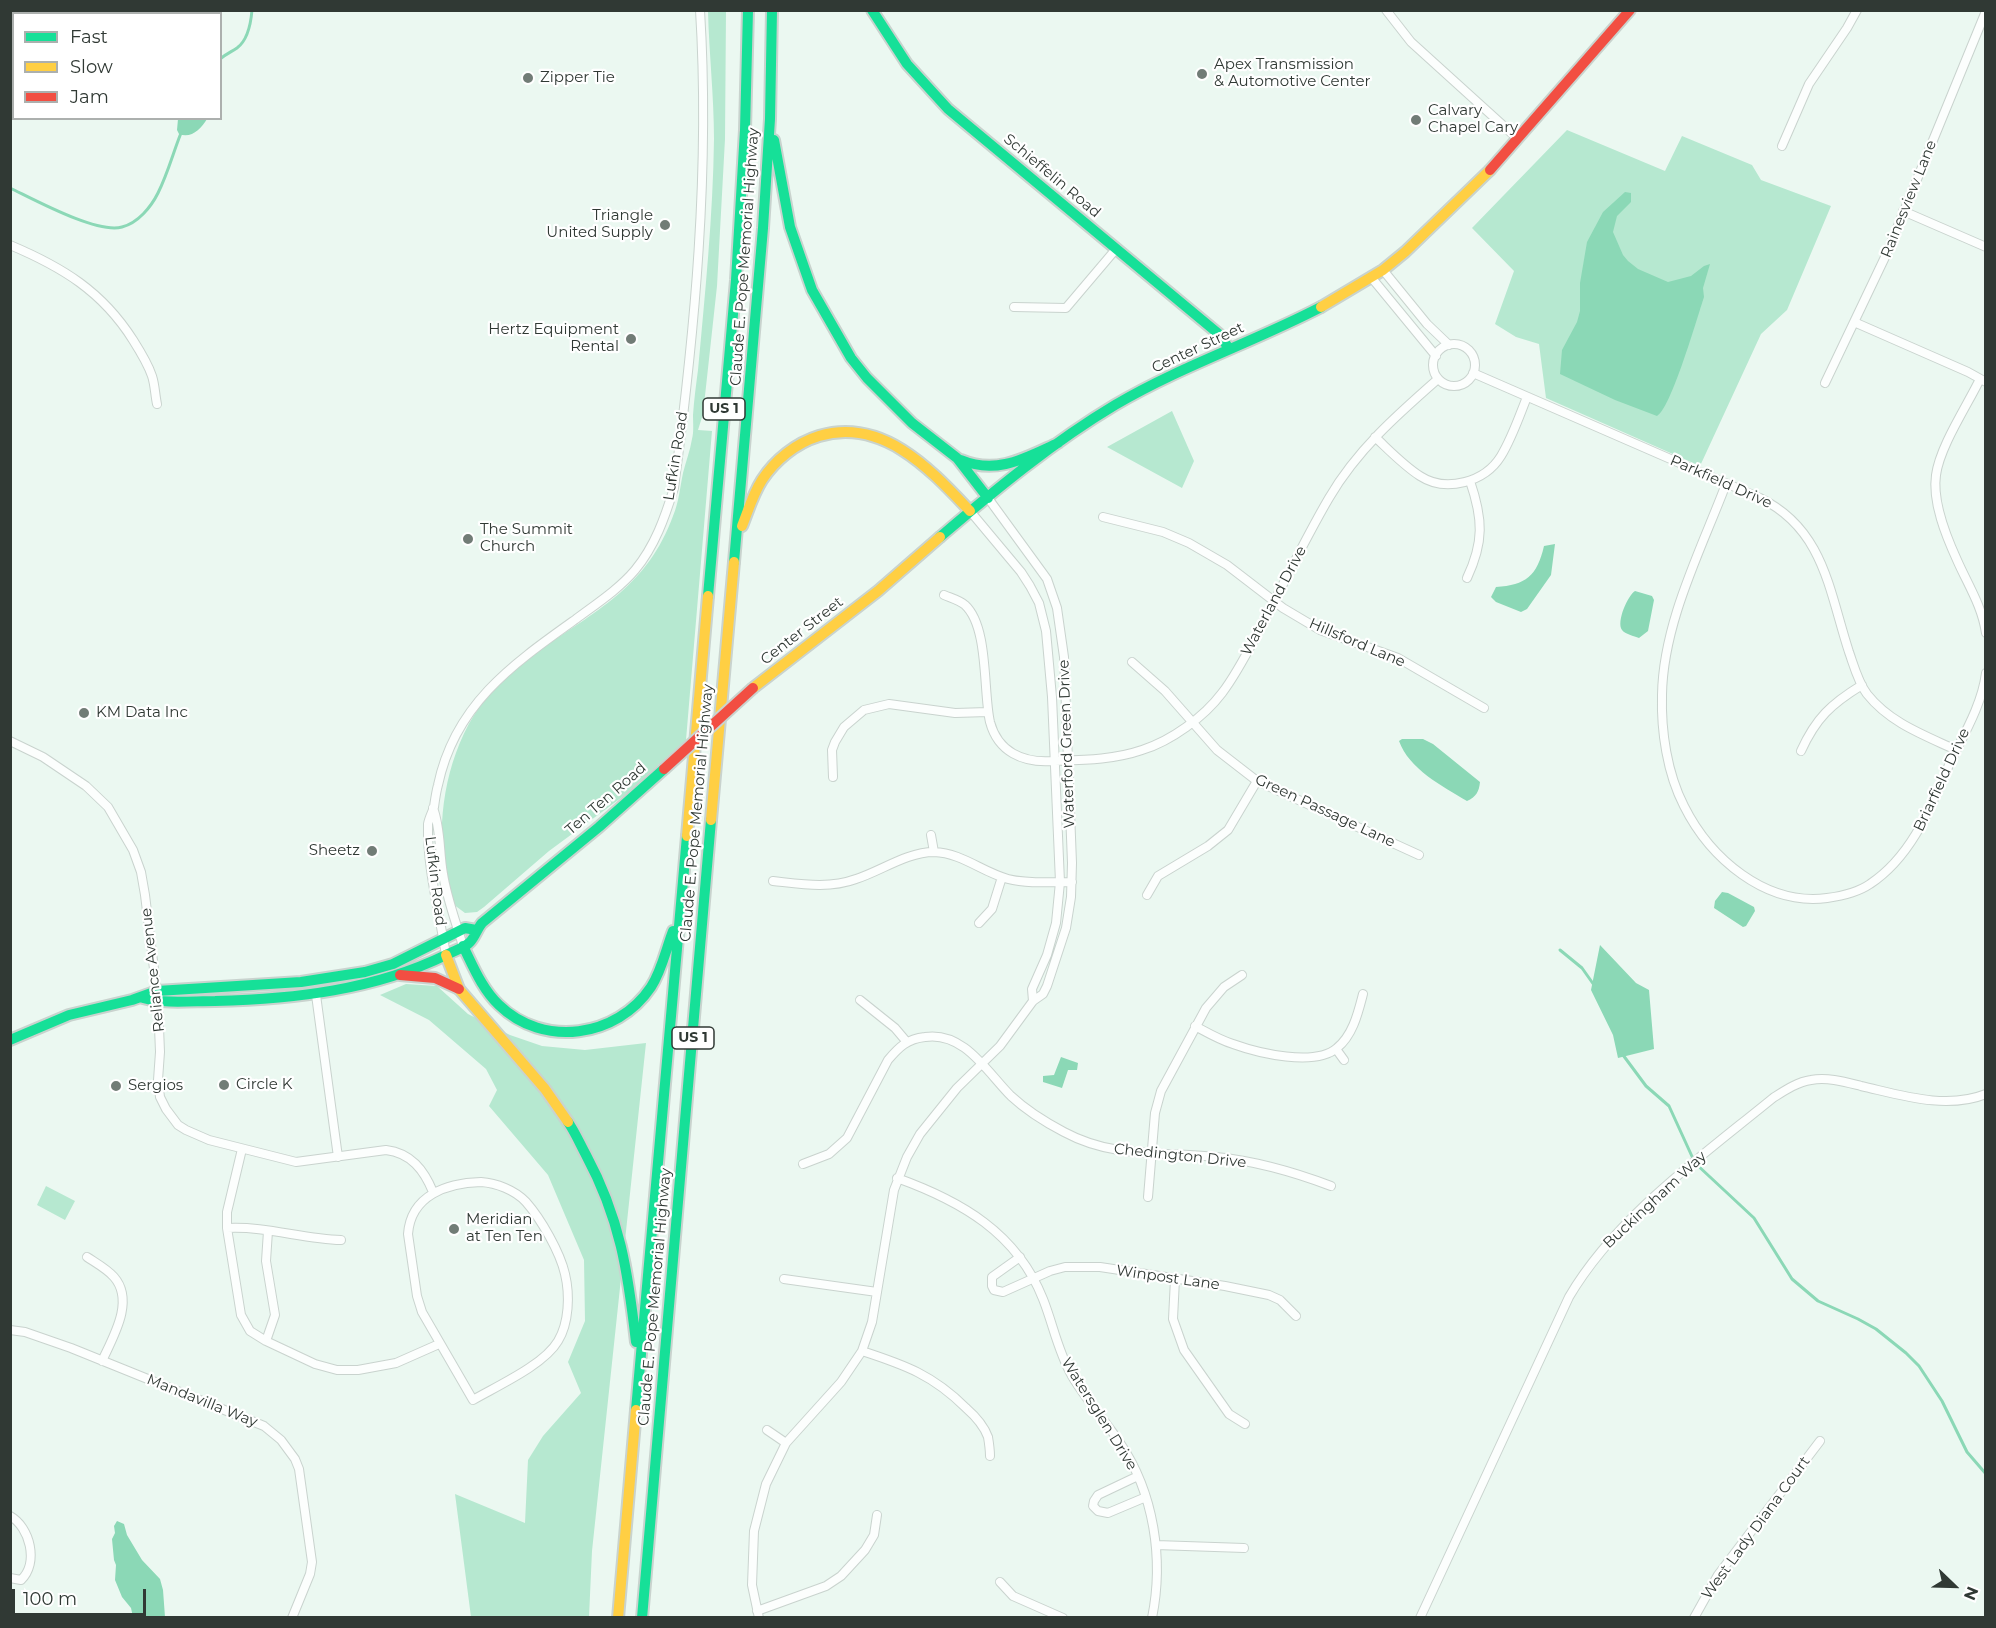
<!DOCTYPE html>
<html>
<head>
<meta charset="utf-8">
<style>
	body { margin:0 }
	#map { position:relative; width:1996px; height:1628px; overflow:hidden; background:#ebf8f1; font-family:Montserrat,sans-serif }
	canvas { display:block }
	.frame { position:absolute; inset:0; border:12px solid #303934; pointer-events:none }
	.legend { position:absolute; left:12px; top:12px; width:210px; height:108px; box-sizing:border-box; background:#fff; border:2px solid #acb0ae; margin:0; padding:8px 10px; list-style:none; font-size:18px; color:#303934 }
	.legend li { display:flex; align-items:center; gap:12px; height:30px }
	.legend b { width:30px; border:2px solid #acb0ae }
	.north { position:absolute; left:1924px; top:1556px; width:60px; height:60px; -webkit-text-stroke:4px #fff; paint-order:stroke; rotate:113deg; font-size:16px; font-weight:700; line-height:24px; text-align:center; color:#303934 }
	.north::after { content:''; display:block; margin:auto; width:21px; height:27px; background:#303934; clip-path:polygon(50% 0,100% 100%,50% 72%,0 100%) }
	.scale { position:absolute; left:12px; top:1589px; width:134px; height:27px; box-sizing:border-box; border:3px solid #303934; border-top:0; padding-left:8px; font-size:18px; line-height:21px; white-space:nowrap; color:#303934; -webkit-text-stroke:4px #fff; paint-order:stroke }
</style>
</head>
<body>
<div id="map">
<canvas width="1996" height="1628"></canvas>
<div class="frame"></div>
<ul class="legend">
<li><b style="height:8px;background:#16e098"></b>Fast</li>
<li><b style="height:8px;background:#ffcf43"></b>Slow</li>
<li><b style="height:8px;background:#f24e42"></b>Jam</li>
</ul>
<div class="north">N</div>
<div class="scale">100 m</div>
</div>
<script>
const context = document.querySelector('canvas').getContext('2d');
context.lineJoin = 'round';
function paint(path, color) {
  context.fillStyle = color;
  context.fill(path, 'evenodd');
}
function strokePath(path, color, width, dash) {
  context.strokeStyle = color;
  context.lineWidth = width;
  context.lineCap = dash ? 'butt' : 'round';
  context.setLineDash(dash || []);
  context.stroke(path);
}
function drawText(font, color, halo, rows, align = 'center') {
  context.font = font + ' Montserrat,sans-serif';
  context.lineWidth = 4.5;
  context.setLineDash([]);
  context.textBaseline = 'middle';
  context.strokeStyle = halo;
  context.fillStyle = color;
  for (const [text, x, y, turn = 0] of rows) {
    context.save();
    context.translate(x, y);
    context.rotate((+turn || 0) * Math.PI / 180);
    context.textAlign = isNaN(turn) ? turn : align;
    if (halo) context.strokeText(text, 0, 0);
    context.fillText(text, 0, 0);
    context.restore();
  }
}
const green = new Path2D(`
	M708 11H726L725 139 717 286 703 414 698 430 712 431 686 740 625 795 549 851 484 907 477 912 465 913 453 904 450 897C447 879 442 861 442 843 440 791 456 731 492 691 507 674 526 660 544 647 601 608 648 584 673 516 679 502 680 487 683 473 686 461 690 451 692 439 694 432 693 423 693 415 694 400 696 385 698 370 705 293 713 216 714 139 714 96 709 53 708 11Z
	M1567 130 1665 171 1682 136 1752 165 1761 180 1831 206 1787 310 1761 334 1700 466 1546 398 1539 344 1516 337 1495 324 1514 271 1472 228Z
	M1172 411 1194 461 1182 488 1107 447Z
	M406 984 437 986 468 1014 510 1035 542 1046 585 1050 646 1043 592 1551 589 1617H471L455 1494 525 1523 528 1460 543 1436 581 1393 568 1362 585 1321 584 1260 548 1175 489 1106 497 1090 486 1069 429 1020 380 995Z
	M46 1186 75 1201 65 1220 37 1205Z`);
const water = new Path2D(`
	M178 119V118L207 119C201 129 191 139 179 134L177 130Z
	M1625 192 1631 193V202L1617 216 1613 232 1623 255 1628 261 1638 269 1668 282 1691 276 1704 266 1710 264 1703 288 1704 297C1697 318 1671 409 1657 416L1615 400 1560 374 1562 350 1577 322 1580 311V283L1587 242 1603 212Z
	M1555 544 1551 575 1527 609 1521 612 1496 602 1491 597 1496 587C1526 585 1537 576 1544 546Z
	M1635 591 1652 596 1654 600 1648 631 1639 638C1634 636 1625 634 1622 630 1616 622 1628 595 1635 591Z
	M1402 739H1423L1433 744 1480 782C1479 792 1476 797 1467 801 1442 786 1409 769 1399 741Z
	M1722 892 1728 893 1754 907 1755 911 1746 926 1743 927 1714 908 1715 901Z
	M1600 945 1636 983 1649 990 1654 1049 1618 1058 1613 1035 1591 990Z
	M1061 1057 1078 1063 1077 1070H1068L1062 1088 1043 1082V1076L1054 1075Z
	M117 1521 124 1524 127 1535 142 1560 160 1579 163 1590 165 1617H133L131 1608 122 1597 115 1580 116 1565 114 1560 112 1539 115 1533 114 1526Z`);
const stream = new Path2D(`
	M220 59C226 54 231 52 237 48 248 40 251 22 252 10
	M10 188C35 200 97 234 122 227 138 223 151 207 158 193 168 173 173 153 181 133
	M1560 950 1582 968 1594 985
	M1623 1055 1646 1086 1669 1106 1695 1163 1754 1218 1792 1279 1818 1301 1858 1319 1876 1329 1906 1353 1919 1366 1942 1401 1967 1452 1986 1474`);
const street = new Path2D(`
	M1386 10 1411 42 1518 139
	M1782 146 1809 84 1847 28 1857 10
	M1903 211 1986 247
	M10 245C62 267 102 291 133 340 140 351 148 364 152 376 155 385 155 395 157 404
	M1383 270 1427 324 1449 345
	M1371 277 1436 356
	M1014 307 1066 308 1116 249
	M1854 322 1968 372 1986 382
	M1433 365a21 21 0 1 1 42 0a21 21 0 1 1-42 0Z
	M1473 373 1760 498C1824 529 1829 591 1849 652 1854 666 1858 682 1867 694 1890 723 1924 735 1956 750
	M1980 379C1967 406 1940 446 1936 475 1932 502 1946 536 1957 560 1968 585 1982 606 1986 633
	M1825 383 1886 255 1986 11
	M1375 437C1389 450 1403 465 1420 476 1446 493 1485 482 1501 456 1512 438 1519 417 1527 397
	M1726 484C1701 550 1663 623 1662 695 1661 731 1667 773 1684 806 1710 858 1765 906 1827 898 1842 896 1857 893 1870 884 1911 857 1930 809 1949 765 1963 736 1982 705 1986 673
	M970 511 1021 572 1030 586 1039 603 1046 631 1052 697 1060 882 1056 923 1047 955 1032 989 1033 1001
	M1103 517 1163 532 1189 543 1227 565 1283 608 1320 630 1398 658 1484 708
	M1467 578C1484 542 1483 519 1470 481
	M944 595C951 598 959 600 965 605 989 627 983 692 990 722 998 752 1023 763 1052 761 1082 760 1113 760 1142 750 1171 741 1204 717 1222 693 1235 676 1245 657 1255 638 1280 592 1302 544 1329 498 1357 450 1397 415 1438 379
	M1132 662 1165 691 1217 750 1257 781 1419 855
	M10 741 43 757 86 786 108 807 133 850 141 872 145 895 158 1002 160 1052 158 1080 160 1097 166 1109 178 1125 186 1130 209 1140 296 1162 386 1150C411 1153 424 1170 433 1192
	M1801 751C1816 718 1831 704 1862 685
	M833 777 832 750 835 742 844 727 864 710 889 704 955 713 988 712
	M433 808C441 829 439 852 443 874 447 899 456 922 463 946
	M931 835 934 852
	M773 881C801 884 829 889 856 879 881 871 907 852 934 852 962 853 982 872 1008 879 1028 884 1051 882 1072 882
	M1147 895 1158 876 1208 846 1228 830 1257 781
	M979 923 992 909 1002 877
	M446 955C439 911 427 868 428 824 429 818 432 813 434 807 435 800 436 792 438 785 455 704 513 664 576 619 596 604 619 589 635 570 655 546 665 517 674 488 695 330 710 170 700 10
	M316 995 338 1157
	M860 1000 895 1028 906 1041
	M1195 1026C1208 1033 1220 1040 1233 1044 1258 1053 1315 1067 1337 1048 1353 1035 1358 1013 1363 994
	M1336 1049 1344 1060
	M242 1149 227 1212V1228L241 1315 250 1331 266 1341 315 1364 337 1370H358L396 1363 439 1344
	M803 1164 829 1154 847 1138 888 1060C899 1047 907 1039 925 1037 964 1031 987 1072 1011 1096 1027 1111 1045 1122 1064 1132 1114 1159 1162 1151 1216 1157 1256 1161 1294 1172 1331 1186
	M897 1178C961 1201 1017 1233 1043 1299 1053 1324 1058 1352 1072 1376 1086 1400 1105 1420 1120 1443 1154 1493 1164 1559 1152 1618
	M481 1182C496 1183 515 1190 526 1202 541 1219 560 1252 565 1274 570 1295 569 1323 558 1341 544 1365 497 1386 473 1400L422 1312 417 1296 408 1234C411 1195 447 1183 481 1182Z
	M1148 1197 1155 1113 1161 1091 1206 1008 1224 987 1242 975
	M227 1228C266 1226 303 1239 341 1240
	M87 1257C96 1263 107 1269 114 1277 135 1301 113 1337 102 1361
	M1020 1257 992 1277V1286L994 1290 1003 1292 1050 1271 1065 1267H1100L1225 1286 1269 1295 1280 1300 1296 1316
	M784 1279 877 1292
	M1175 1279 1173 1319 1184 1350 1229 1414 1245 1424
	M10 1330 25 1332 71 1348 264 1426 281 1440 295 1459 299 1469 312 1562 310 1574 292 1618
	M266 1341 275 1315 266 1261 268 1231
	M862 1351C905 1365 933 1375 966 1408 974 1415 984 1426 988 1437 989 1443 990 1450 990 1456
	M767 1430 786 1443
	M1138 1476 1098 1495 1094 1501 1093 1506 1098 1511 1108 1513 1146 1497
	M10 1516C30 1527 39 1563 21 1580L10 1578
	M1156 1545 1244 1548
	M1000 1582 1013 1596 1063 1618
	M757 1611 826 1586 841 1576 865 1550 874 1535 877 1515
	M759 1618 752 1585 754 1531 766 1484 786 1443 841 1382 862 1351 872 1322 894 1190 907 1157 920 1134 957 1088 1000 1046 1033 1001 1043 994 1047 986 1066 928 1071 897 1072 863 1064 657 1057 608 1047 579 988 498
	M1420 1618 1569 1297C1616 1217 1702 1156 1773 1098 1784 1091 1797 1082 1811 1080 1828 1077 1845 1082 1861 1086 1901 1095 1946 1110 1986 1094
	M1694 1618 1718 1575 1820 1441`);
const fast = new Path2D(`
	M872 10 907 64 948 109 1220 335 1229 349
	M774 140 790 227 812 290 851 358 867 378 912 423 957 458 988 498
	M961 460C997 475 1025 458 1058 443
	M940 537C995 490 1053 442 1115 405 1181 366 1254 342 1321 307
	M734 562 763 228 770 119 772 10
	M708 596 736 280 745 130 748 10
	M463 946C473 966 482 989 499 1005 543 1048 617 1038 651 987 662 970 666 949 673 931
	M143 998C166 1004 191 1001 215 1001 295 999 374 990 446 955 453 951 465 948 470 942 475 937 477 929 482 923L599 827 664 769
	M10 1040 69 1015 132 1000 157 991 301 982 365 972 393 964 465 928 476 930
	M568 1122C575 1132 580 1144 586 1155 620 1218 628 1272 636 1342
	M636 1410 687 836
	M642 1618 711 820`);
const slow = new Path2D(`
	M1321 307 1383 270 1405 252 1490 170
	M742 526C748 511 753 494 762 480 775 460 796 443 819 436 883 417 931 470 970 511
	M753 688 878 591 940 537
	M711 820 734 562
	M687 836 708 596
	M446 955 459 989 545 1089 568 1122
	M618 1618 636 1410`);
const jam = new Path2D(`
	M1490 170 1630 10
	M400 975 435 978 459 989`);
const jamBridge = new Path2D(`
	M664 769 753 688`);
const markers = [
	[1202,74,6,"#717c76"],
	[528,78,6,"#717c76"],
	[1416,120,6,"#717c76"],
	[665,225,6,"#717c76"],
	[631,339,6,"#717c76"],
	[468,539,6,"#717c76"],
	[84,713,6,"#717c76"],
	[372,851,6,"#717c76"],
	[224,1085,6,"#717c76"],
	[116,1086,6,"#717c76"],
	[454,1229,6,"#717c76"]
];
const shields = [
	[724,409,42],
	[693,1038,42]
];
const shieldNames = [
	["US 1",724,409],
	["US 1",693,1038]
];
const poiNames = [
	["Apex Transmission",1214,65],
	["& Automotive Center",1214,82],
	["Zipper Tie",540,78],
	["Calvary",1428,111],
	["Chapel Cary",1428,128],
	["Triangle",653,216,"right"],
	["United Supply",653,233,"right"],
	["Hertz Equipment",619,330,"right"],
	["Rental",619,347,"right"],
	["The Summit",480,530],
	["Church",480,547],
	["KM Data Inc",96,713],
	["Sheetz",360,851,"right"],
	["Circle K",236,1085],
	["Sergios",128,1086],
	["Meridian",466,1220],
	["at Ten Ten",466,1237]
];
const streetNames = [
	["Schieffelin Road",1052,176,40],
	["Rainesview Lane",1909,199,-68],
	["Claude E. Pope Memorial Highway",745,257,-86],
	["Center Street",1198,348,-25],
	["Lufkin Road",676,456,-81],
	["Parkfield Drive",1721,482,24],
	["Waterland Drive",1274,601,-62],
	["Center Street",802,631,-38],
	["Hillsford Lane",1357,643,23],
	["Waterford Green Drive",1067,744,-92],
	["Briarfield Drive",1942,780,-65],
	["Ten Ten Road",606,799,-41],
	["Green Passage Lane",1325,811,25],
	["Claude E. Pope Memorial Highway",697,813,-85],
	["Lufkin Road",435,881,83],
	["Reliance Avenue",153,970,-96],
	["Chedington Drive",1180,1156,6],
	["Buckingham Way",1655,1200,-43],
	["Winpost Lane",1168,1278,8],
	["Claude E. Pope Memorial Highway",655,1297,-85],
	["Mandavilla Way",202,1401,22],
	["Watersglen Drive",1099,1414,58],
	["West Lady Diana Court",1756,1528,-54]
];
paint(green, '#b6e8d0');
paint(water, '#8bd8b6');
strokePath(stream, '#8bd8b6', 3);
strokePath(street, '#c9d3ce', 10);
strokePath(fast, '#c9d3ce', 14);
strokePath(slow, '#c9d3ce', 14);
strokePath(jam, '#c9d3ce', 14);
strokePath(street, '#fcfefd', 8);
strokePath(fast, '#16e098', 10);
strokePath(slow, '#ffcf43', 10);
strokePath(jam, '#f24e42', 10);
strokePath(jamBridge, '#c9d3ce', 14, []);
strokePath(jamBridge, '#f24e42', 10);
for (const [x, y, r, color] of markers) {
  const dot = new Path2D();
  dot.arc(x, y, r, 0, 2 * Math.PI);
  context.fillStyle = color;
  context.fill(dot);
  strokePath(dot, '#fff', 2);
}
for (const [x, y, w] of shields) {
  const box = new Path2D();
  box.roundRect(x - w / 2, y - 11, w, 22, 4.5);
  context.fillStyle = '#fff';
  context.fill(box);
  strokePath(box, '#303934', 1.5);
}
drawText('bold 14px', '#303934', null, shieldNames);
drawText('15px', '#303934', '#fff', poiNames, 'left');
drawText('15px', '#303934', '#fff', streetNames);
</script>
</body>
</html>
